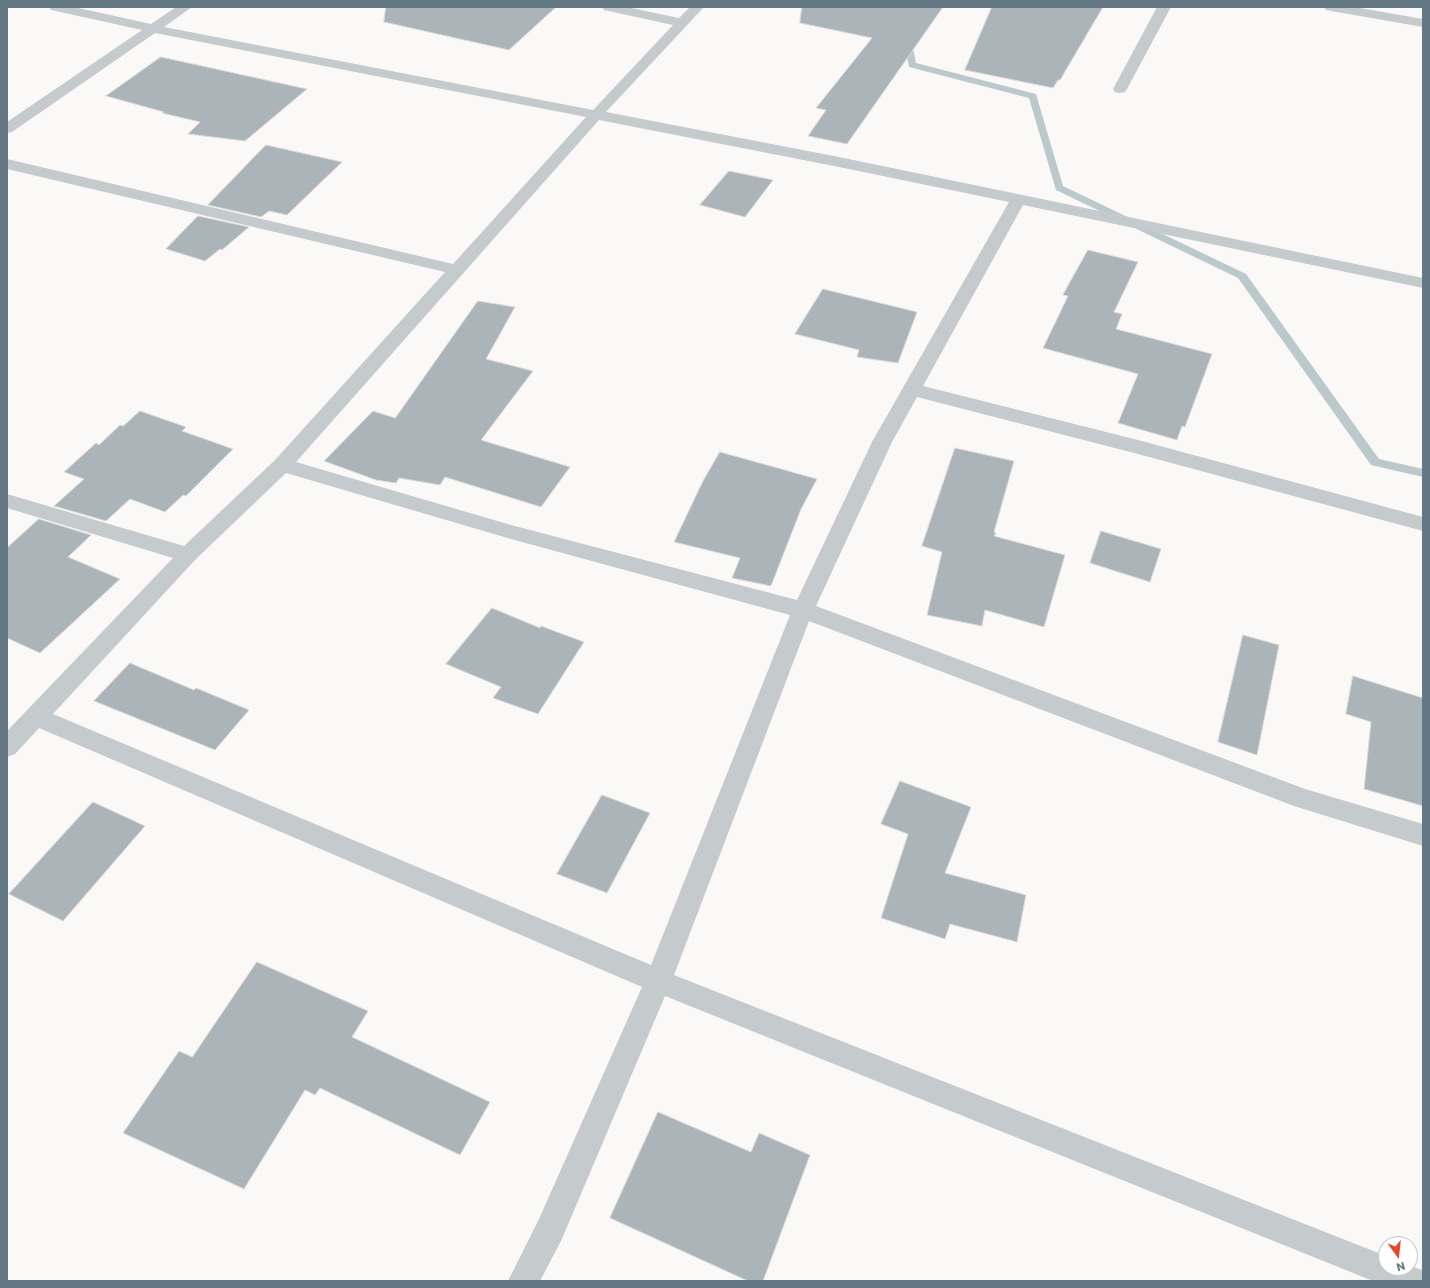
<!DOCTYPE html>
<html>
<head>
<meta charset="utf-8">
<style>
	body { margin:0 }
	#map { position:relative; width:1430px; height:1288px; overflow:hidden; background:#faf9f7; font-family:Poppins,sans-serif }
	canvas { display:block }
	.frame { position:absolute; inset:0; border:8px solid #647883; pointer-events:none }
	.north { position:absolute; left:1378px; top:1236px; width:40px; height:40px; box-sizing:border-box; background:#fff; border:1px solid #c1c9cd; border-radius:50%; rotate:165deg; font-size:11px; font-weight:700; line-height:16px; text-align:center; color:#647883 }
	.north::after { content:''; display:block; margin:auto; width:14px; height:18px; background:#e5472c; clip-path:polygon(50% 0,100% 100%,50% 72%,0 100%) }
</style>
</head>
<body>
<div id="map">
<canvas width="1430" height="1288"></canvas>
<div class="frame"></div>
<div class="north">N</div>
</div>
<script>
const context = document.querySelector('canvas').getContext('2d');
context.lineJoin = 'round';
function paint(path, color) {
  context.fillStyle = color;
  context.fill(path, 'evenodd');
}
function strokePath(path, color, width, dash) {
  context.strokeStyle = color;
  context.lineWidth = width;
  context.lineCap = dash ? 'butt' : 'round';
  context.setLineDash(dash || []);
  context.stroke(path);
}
const stream = new Path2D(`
	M897 7H905L916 63 1036 94 1063 186 1246 274 1379 459 1423 469V477L1371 465 1238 278 1056 190 1029 98 909 67Z`);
const building = new Path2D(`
	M386 7H556L509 50 384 22Z
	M802 7H943L847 144 808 136 826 110 816 108 872 38 800 23Z
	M992 7H1103L1060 80H1058L1053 88 965 70Z
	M161 57 307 89 245 141 188 134 200 122 162 113 164 112 106 96Z
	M266 145 342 162 287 215 269 211 261 217 208 205Z
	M729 171 773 180 745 217 700 205Z
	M198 216 249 227 222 250 220 249 205 261 166 249Z
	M1088 250 1138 262 1114 312 1122 314 1116 329 1212 354 1185 427 1182 426 1177 440 1118 423 1138 374 1043 348 1068 296 1063 295Z
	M823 289 917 312 898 363 857 357 859 350 795 334Z
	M478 301 515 307 486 359 533 371 481 440 570 467 541 507 445 477 440 485 399 478 396 483 376 480 324 461 373 411 395 418Z
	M140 411 186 427 182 431 233 449 186 496 183 495 165 512 130 499 106 521 54 506 84 479 64 472 96 443 99 445 120 425 123 426Z
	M955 448 1014 461 994 532 996 533 994 536 1065 555 1044 627 985 610 982 626 927 615 942 552 922 546Z
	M720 452 817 479 801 509 771 586 732 578 740 558 674 542 703 481Z
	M39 519 91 535 68 557 120 579 40 653 7 638V548Z
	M1101 531 1161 549 1150 582 1090 563Z
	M492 608 540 628 541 626 584 642 538 714 493 698 501 687 446 664Z
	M1243 635 1279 645 1257 755 1218 742Z
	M130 663 194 690 196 688 249 710 215 750 94 701Z
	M1353 676 1423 698V806L1364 789 1371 722 1346 714Z
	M900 781 971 807 945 873 1026 895 1017 942 950 924 945 939 881 918 908 834 881 824Z
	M602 795 650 813 607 893 557 874Z
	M93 802 145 826 63 921 9 894Z
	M257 962 368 1011 352 1037 490 1102 460 1155 320 1088 315 1095 305 1090 244 1189 123 1133 179 1051 192 1057Z
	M658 1112 751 1152 759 1133 810 1155 763 1281H748L610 1218Z`);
const minor = new Path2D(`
	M49 7H74L151 24 176 7H192L164 27 593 110 673 25 604 10 602 7H627L679 18 690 7H704L606 112 839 157 1423 278V288L1023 205 923 386 1138 440 1423 517V531L1138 454 917 397 892 442 816 606 1305 789 1423 824V846L1294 806 809 621 674 975 1386 1256V1268H1410L1411 1266 1422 1270 1423 1281H1373L665 996 561 1241 540 1281H508L539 1219 642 987 39 728 15 754 7 757V731L173 558 7 508V494L184 546 275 460 445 272 7 169V159L453 264 586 117 155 33 12 132 7 133V122L142 30 51 10ZM599 120 839 167 1009 202 872 442 797 600 511 525 296 462ZM286 473 511 539 790 615 651 965 53 714 195 560Z
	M1157 7H1171L1127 89 1125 92 1120 93 1115 92 1113 89Z
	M1324 7H1354L1423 19V27L1331 11 1326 10Z`);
paint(stream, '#bbc9cc');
paint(building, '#aab4b9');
strokePath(building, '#dcdbd9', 1);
paint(minor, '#c5cacd');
</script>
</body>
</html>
